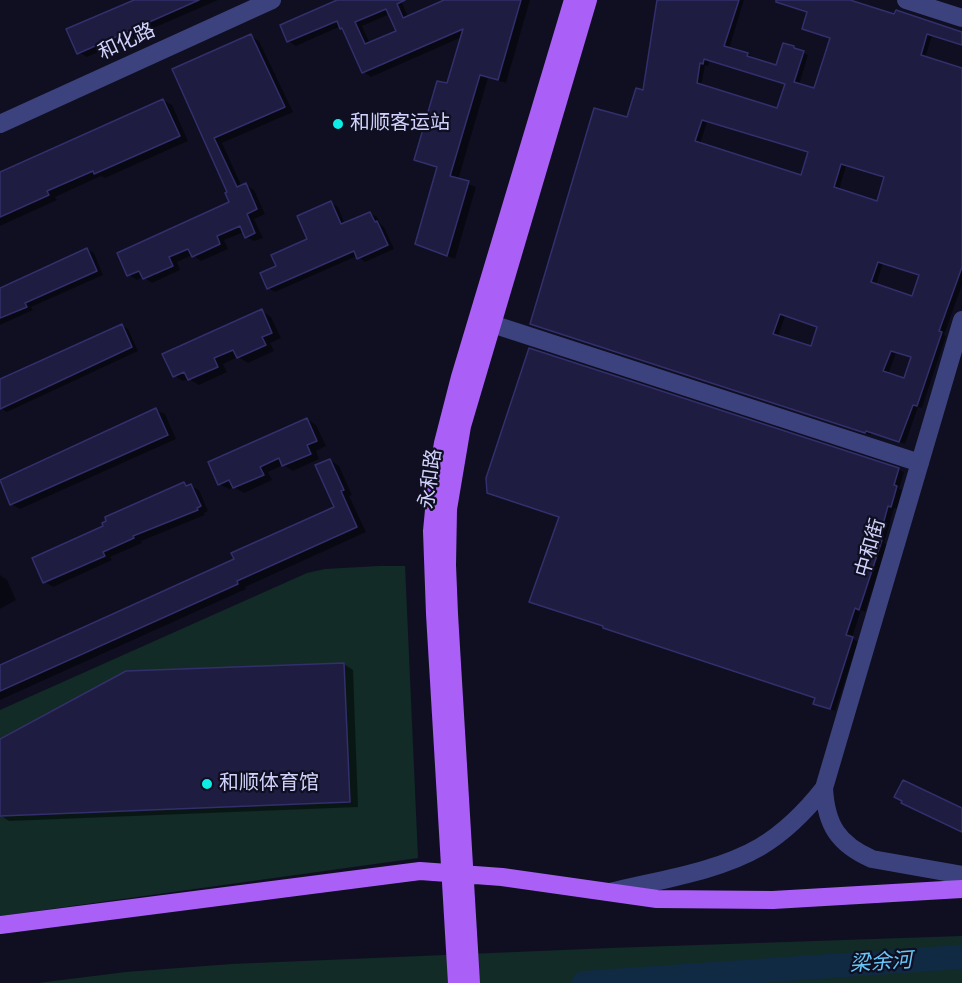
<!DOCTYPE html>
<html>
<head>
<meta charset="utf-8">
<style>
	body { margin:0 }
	canvas { display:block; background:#0f0f21 }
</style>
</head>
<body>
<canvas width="962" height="983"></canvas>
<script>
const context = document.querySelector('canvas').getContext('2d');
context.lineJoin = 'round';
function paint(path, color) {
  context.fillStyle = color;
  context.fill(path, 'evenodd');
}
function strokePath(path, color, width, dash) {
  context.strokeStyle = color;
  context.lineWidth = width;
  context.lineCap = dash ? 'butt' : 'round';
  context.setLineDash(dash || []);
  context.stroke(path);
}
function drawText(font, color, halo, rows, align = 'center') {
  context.font = font + ' "Space Grotesk","Noto Sans SC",sans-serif';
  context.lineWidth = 4.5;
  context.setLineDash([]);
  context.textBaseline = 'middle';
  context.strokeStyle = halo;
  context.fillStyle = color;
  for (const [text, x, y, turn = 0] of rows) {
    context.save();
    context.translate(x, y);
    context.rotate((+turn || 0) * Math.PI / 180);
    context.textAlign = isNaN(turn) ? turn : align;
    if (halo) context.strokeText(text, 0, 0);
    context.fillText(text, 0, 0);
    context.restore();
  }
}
const green = new Path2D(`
	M379 566H405L418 858 0 916V710L307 573 325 569Z
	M962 936V983H38L126 972 232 964 611 948Z`);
const shadow = new Path2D(`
	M138 0H218L87 57 78 52Z
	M341 0H401L408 17 444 1V0H530L506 83 488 78 458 180 476 187 455 259 424 247 438 168 415 159 448 85 462 37 371 77 364 72 345 29 341 26 296 46 288 41ZM390 14 398 32 370 44 362 26Z
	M659 0H744L729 49 748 54 753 57 752 59 777 67 794 48 808 55 799 85 815 90 831 38 804 29 809 13 793 8 780 0H844L962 34V45L932 36 925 58 962 69V285L944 335 946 336 922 408 918 407 905 444 871 433V435L532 324 628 119 645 92ZM709 61 787 84 778 110 701 86 705 65 708 66ZM707 122 810 152 802 177 700 144ZM846 166 886 178 878 203 839 190ZM883 263 920 276 913 298 876 285ZM785 316 819 327 812 348 778 337ZM896 353 913 358 905 380 888 375Z
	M251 36 259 41 293 112 222 143 242 187 246 185 254 190 265 214 254 219 263 238 254 241 246 237 244 232 224 240 228 249 201 261 192 255 177 262 180 270 152 283 143 277 137 280 129 275 231 203 229 192 174 69Z
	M163 100 172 105 188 141 105 178 101 176 55 197 57 200 0 226V173Z
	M331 203 338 207 345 224 370 213 377 217 381 225 384 227 394 249 365 262 357 256 275 292 268 288 278 267 309 240Z
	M87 249 94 253 103 275 31 307 33 310 0 325V289Z
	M262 311 271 317 281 338 270 343 274 351 248 363 238 357 223 364 227 372 199 385 189 379 183 381 174 376Z
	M121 325 128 329 138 351 7 412 0 408V380Z
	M156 410 165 414 176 439 20 509 11 504Z
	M307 419 316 425 326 446 316 451 319 459 293 471 283 465 268 472 272 480 244 493 234 487 229 489 219 484Z
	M330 460 339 466 352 495 349 496 366 532 245 587 246 589 0 700V666L236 560 336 508Z
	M898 469 904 472 899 489 902 490 897 509 894 508 884 543 887 545 865 612 861 610 852 638 858 642 835 711 814 703 816 699 610 631 605 627 531 601 560 518 488 492Z
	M184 483 199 490 208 511 204 513 205 515 141 541 142 543 110 557 112 560 53 587 45 582 105 527Z
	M0 575 7 580 16 600 0 609Z
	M344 664 353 670 358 807 9 821 0 815V741Z`);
const river = new Path2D(`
	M584 983 962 957`);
const building = new Path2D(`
	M134 0H199L77 54 66 29Z
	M337 0H405L397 4 403 18 444 0H521L498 80 480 75 450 176 469 181 447 256 415 244 437 167 414 160 437 81 447 83 463 29 362 73 342 28 340 29 337 21 287 42 280 25ZM386 9 396 31 365 44 355 22Z
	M657 0H739L724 46 748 53 747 56 776 65 783 43 794 46V48L804 51 794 82 814 88 830 38 802 29 807 12 776 2V0H850L894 14 896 10 962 32V45L927 34 921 55 962 68V267L939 331 942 332 917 406 913 405 899 442 866 431 865 433 530 324 594 108 627 117 636 88 643 90ZM704 59 785 84 777 108 697 83 700 63 703 64ZM702 120 808 152 801 175 695 141ZM841 164 884 177 877 201 834 187ZM878 262 919 275 912 296 871 282ZM780 314 817 327 811 346 773 334ZM891 351 911 357 904 378 883 371Z
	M251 34 285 107 214 138 237 187 246 183 257 209 247 214 255 233 245 238 240 226 217 236 220 244 192 257 188 249 169 257 173 266 143 279 139 271 127 276 117 253 229 202 225 193 227 192 172 69Z
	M163 99 180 136 94 174 93 171 47 191 49 195 0 217V172Z
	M331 201 341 224 370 212 375 222 377 221 388 245 357 259 354 251 267 289 260 273 276 266 271 255 307 239 297 216Z
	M87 248 97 271 25 303 27 307 0 318V288Z
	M262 309 272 333 262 337 266 345 237 358 233 350 214 358 218 367 188 380 184 372 173 377 162 354Z
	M122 324 132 347 0 409V379Z
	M529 348 899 468 894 485 897 486 891 507 888 506 879 539 882 540 859 610 855 608 846 635 853 637 830 709 813 704 815 698 603 628V626L529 602 559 517 487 493 486 478Z
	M156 408 168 435 10 505 0 480Z
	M307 418 317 441 307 445 311 454 282 466 279 458 260 467 264 475 233 488 229 480 218 485 208 462Z
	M330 459 344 490 341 491 357 527 237 581 238 584 0 691V665L234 559 231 553 334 507 315 465Z
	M184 482 186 486 191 484 201 506 197 508 198 510 133 536 134 538 103 552 105 556 43 583 32 558 103 526 102 523 106 521 105 517Z
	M344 663 350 802 0 816V739L126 671Z
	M903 780 962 808V832L901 803 902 801 894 797Z`);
const minor = new Path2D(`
	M906 0 962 18
	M0 124 272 0
	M962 320 824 788C826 825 838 844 872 859L962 875
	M492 324 920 463
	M610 892C658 880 717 872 760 847 785 832 806 811 824 788`);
const major = new Path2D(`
	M0 925 420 871 502 877 657 899 773 900 962 889
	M457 983 435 614 432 531 437 479 443 443 460 377 573 0
	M471 983 449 614 447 565 448 509 462 426 588 0`);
const markers = [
	[338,124,6,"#0dede6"],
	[207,784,6,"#0dede6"]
];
const streetNames = [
	["和化路",127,42,-25],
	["永和路",431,479,-82],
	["中和街",871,548,-74]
];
const poiNames = [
	["和顺客运站",350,124],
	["和顺体育馆",219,784]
];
const waterNames = [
	["梁余河",881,963,-4]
];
paint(green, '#122b27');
paint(shadow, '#0007');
strokePath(river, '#102a44', 24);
paint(building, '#1e1c41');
strokePath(building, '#332f6c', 1.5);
strokePath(minor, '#3c427e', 18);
strokePath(major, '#aa5ff6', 18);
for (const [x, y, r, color] of markers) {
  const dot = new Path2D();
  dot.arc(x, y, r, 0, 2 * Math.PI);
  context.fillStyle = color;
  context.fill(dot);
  strokePath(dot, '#0f0f21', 2);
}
drawText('20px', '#d1d2fc', '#0f0f21', streetNames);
drawText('20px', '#d1d2fc', '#0f0f21', poiNames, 'left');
drawText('italic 21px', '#65c6f7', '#0f0f21', waterNames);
</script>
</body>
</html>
